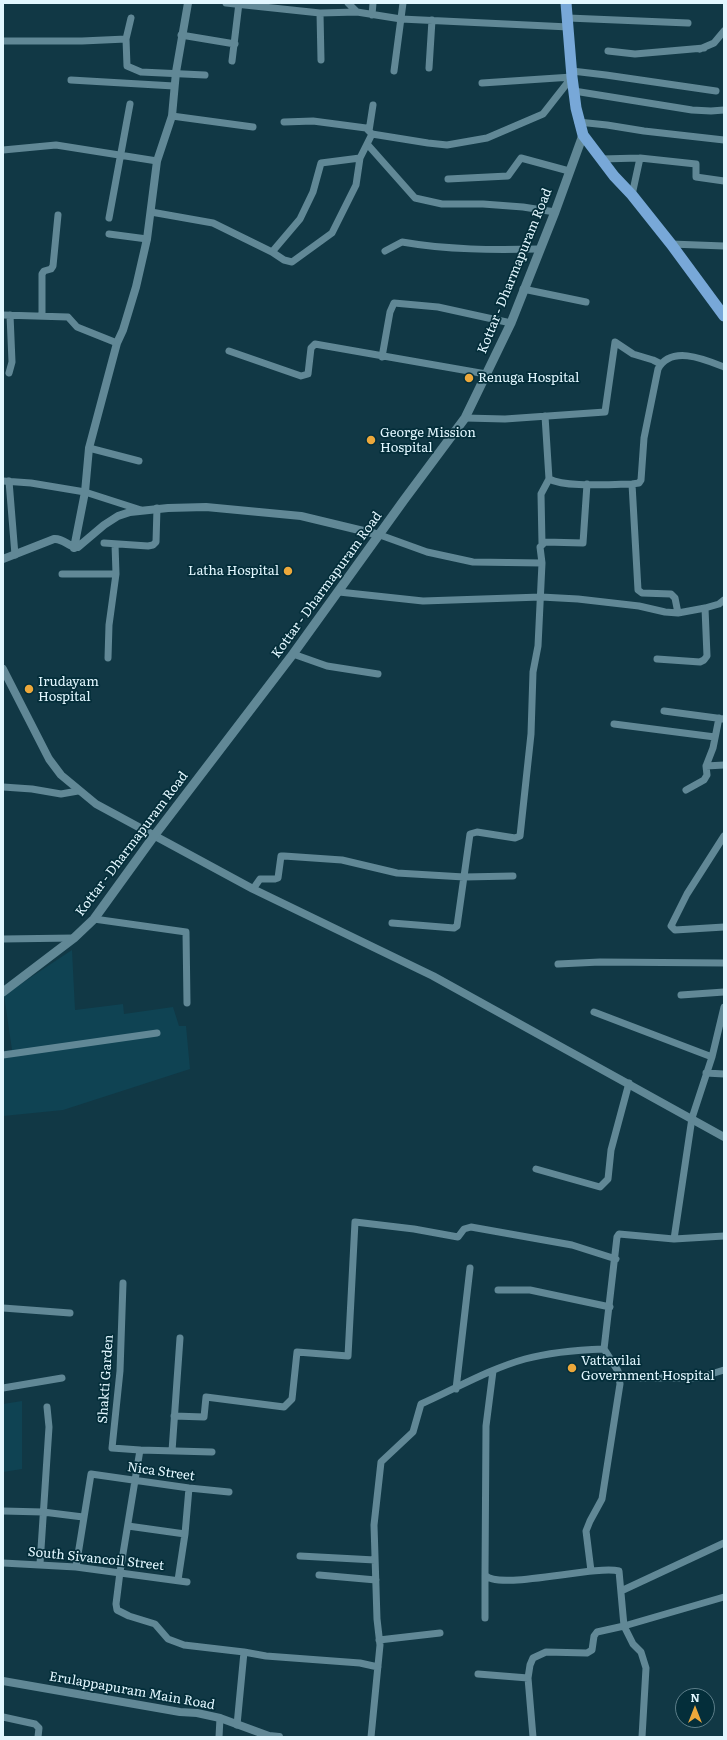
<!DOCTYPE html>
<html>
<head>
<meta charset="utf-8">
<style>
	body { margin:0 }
	#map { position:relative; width:727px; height:1740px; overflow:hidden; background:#113845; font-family:Literata,serif }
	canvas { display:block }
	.frame { position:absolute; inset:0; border:4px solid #e2f7ff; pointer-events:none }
	.north { position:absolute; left:675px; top:1688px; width:40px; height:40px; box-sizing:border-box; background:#042e3a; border:1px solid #5d7e89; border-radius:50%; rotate:0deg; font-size:11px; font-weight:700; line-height:16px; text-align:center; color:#e2f7ff }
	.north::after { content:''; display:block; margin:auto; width:14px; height:18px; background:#eda83b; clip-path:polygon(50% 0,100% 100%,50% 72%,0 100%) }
</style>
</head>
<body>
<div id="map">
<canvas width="727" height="1740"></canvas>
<div class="frame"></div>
<div class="north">N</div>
</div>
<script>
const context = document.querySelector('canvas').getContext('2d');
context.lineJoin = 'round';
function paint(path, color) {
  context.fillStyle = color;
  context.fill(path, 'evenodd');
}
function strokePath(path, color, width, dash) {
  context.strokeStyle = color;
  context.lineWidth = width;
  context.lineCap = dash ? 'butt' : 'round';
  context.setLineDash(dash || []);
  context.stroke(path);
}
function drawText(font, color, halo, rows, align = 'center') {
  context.font = font + ' Literata,serif';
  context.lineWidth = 3.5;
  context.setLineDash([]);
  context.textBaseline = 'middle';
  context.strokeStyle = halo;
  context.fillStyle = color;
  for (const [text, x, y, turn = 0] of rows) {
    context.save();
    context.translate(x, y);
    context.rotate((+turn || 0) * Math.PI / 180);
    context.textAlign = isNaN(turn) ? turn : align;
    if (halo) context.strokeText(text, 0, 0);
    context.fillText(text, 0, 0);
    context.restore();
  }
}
const built = new Path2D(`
	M72 950 75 1010 123 1004 124 1014 173 1007 179 1026H186L190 1069 63 1110 3 1116V1051L12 1050 4 995Z
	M22 1401V1469L3 1472V1404Z`);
const minor = new Path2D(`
	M226 3 320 13 357 12 401 19 569 27
	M348 3 357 12
	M320 13 321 60
	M372 15 373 3
	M131 18 126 39 127 66 141 72 205 75
	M568 18 688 23
	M181 35 235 44
	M3 41H82L126 39
	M700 49 714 43 724 31
	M608 51 635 54 704 48
	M232 61 239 3
	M429 68 432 20
	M394 71 403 3
	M572 71 606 75 716 91
	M71 80 174 86
	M482 83 572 77
	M574 91 692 110 711 111 724 110
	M172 116 253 127
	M284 122 313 121 366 128 372 134
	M578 122 607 125 644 131 724 140
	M369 131 373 105
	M368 145 415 198 442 204H483L523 207 555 212
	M3 150 56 145 157 161
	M360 158 372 134 428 143 447 145 487 138 543 114 572 77
	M601 159 640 158
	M448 179 508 176 521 158 569 171
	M632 195 640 158 696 164V177L724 181
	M151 212 213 223 272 252 284 260 292 262 332 233 356 185 360 158 321 163 313 192 300 219 272 252
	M109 218 130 104
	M109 234 147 239
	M671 244 724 246
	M385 251 402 242C448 250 493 250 540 249
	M523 289 586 302
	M3 315 68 317 77 327 117 343
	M42 316V274L44 271 51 269 53 266 58 215
	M229 351 301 376 308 374 311 348 315 344 486 374
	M382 357 390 312 394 303 438 307 511 323
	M9 373 12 362 10 315
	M545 416 549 479C567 488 610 484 632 484L639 483 641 480 644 438 658 369C671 345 704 359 724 367
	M465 418 505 419 605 412 615 342 633 354 653 360 661 364
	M89 448 139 461
	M3 481 31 483 85 492 141 510
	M9 481 15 555
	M632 484 638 590 642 593 671 594 675 598 678 613
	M380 535 427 552 473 562 542 563
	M104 543 148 546 153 545 156 542 157 508
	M542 544 541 494 549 479
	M62 574H116
	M339 592 423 601 541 597 578 599 639 606 665 612 678 613 705 608 719 604 724 600
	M293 654 327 666 378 674
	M108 658 109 625 116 574 115 544
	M657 659 700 662 704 660 707 656 705 608
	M664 711 724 719
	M614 724 715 737
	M706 766 724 765
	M3 787 32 789 61 794 78 791
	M686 790 704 780 707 775 706 766 713 748 719 718
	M724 836 687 894 671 926 675 930 724 927
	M253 889 260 879H275L278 878 281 856H284L342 860 397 873 464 877 513 876
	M94 919 186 932 187 1003
	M392 923 454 928 457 926 470 834 477 832 515 838 520 836 531 734 533 672 538 646 542 563 540 547 545 542 583 543 587 484
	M3 939 74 938
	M558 964 600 962 724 963
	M681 995 724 992
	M594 1012 712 1057
	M3 1055 157 1033
	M706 1073 724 1074
	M536 1169 600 1187 608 1179 611 1150 629 1083
	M674 1239 692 1118 712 1057 724 1007
	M123 1283 120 1371 112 1448 140 1450 212 1452
	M498 1290H530L610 1307
	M3 1308 70 1313
	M493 1371 486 1426 485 1575C498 1591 594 1565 619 1571L624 1626 633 1644 641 1652 646 1668 642 1737
	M620 1378H698L724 1370
	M3 1388 62 1378
	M456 1389 470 1268
	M174 1416 204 1417 206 1397 284 1407 292 1399 297 1352 348 1356 355 1222 414 1229 458 1237 464 1229 471 1227 572 1245 616 1259
	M140 1450 120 1572 116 1604 117 1610 129 1616 155 1624 168 1639 184 1645 244 1652 266 1656 360 1663 378 1667
	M172 1451 180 1338
	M3 1511 43 1512 83 1517
	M128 1526 185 1534
	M300 1556 375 1560
	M3 1563 76 1567 187 1582
	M40 1564 49 1427 47 1407
	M76 1567 91 1474 189 1488 229 1492
	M591 1571 586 1531 590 1521 602 1499 620 1384 618 1371 604 1349
	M319 1575 376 1580
	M485 1575V1618
	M178 1580 185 1534 189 1488
	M621 1591 724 1543
	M379 1640 440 1633
	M478 1674 528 1678
	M3 1717 35 1724 39 1728 38 1737
	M237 1725 244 1652
	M219 1737 220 1718
	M371 1737 380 1645 377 1619 374 1525 381 1462 413 1432 421 1404C455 1389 489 1369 525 1359 551 1352 577 1350 604 1349L617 1237 619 1234 674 1239 724 1236
	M533 1737 528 1678 530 1665 533 1658 546 1652 587 1653 592 1650 594 1636 597 1632 624 1626 724 1597`);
const tertiary = new Path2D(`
	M74 548 85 492 89 448 117 343 123 330 136 287 147 239 157 161 172 116 176 72 188 3
	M3 559 54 539C64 538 69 548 78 547L104 525 118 516 130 512 168 508 206 507 301 516 380 535
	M3 669 49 759 61 775 96 804 253 889 433 976 724 1137
	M3 1681 180 1712 197 1713 220 1718 269 1736 279 1737`);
const secondary = new Path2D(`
	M3 992 74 938 94 919 154 836 293 654 404 500 465 418 511 323 555 212 583 135`);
const trunk = new Path2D(`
	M566 3 572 77 576 108 583 135 614 176 632 195 671 244 724 316`);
const markers = [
	[469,378,5,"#eda83b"],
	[371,440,5,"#eda83b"],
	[288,571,5,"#eda83b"],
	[29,689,5,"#eda83b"],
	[572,1368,5,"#eda83b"]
];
const streetNames = [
	["Kottar - Dharmapuram Road",515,271,-68],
	["Kottar - Dharmapuram Road",327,585,-54],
	["Kottar - Dharmapuram Road",132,844,-53],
	["Shakti Garden",106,1379,-86],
	["Nica Street",161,1472,8],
	["South Sivancoil Street",96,1559,6],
	["Erulappapuram Main Road",132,1691,10]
];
const poiNames = [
	["Renuga Hospital",478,378],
	["George Mission",380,433],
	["Hospital",380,448],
	["Latha Hospital",279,571,"right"],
	["Irudayam",38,682],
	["Hospital",38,697],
	["Vattavilai",581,1361],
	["Government Hospital",581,1376]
];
paint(built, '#0f4353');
strokePath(minor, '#618896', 7);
strokePath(tertiary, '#618896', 8);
strokePath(secondary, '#618896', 9);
strokePath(trunk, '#78a8d8', 11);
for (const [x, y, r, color] of markers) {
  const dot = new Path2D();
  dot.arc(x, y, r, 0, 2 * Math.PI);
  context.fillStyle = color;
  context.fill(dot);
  strokePath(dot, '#042e3a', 1.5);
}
drawText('13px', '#e2f7ff', '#042e3a', streetNames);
drawText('13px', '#e2f7ff', '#042e3a', poiNames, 'left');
</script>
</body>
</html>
